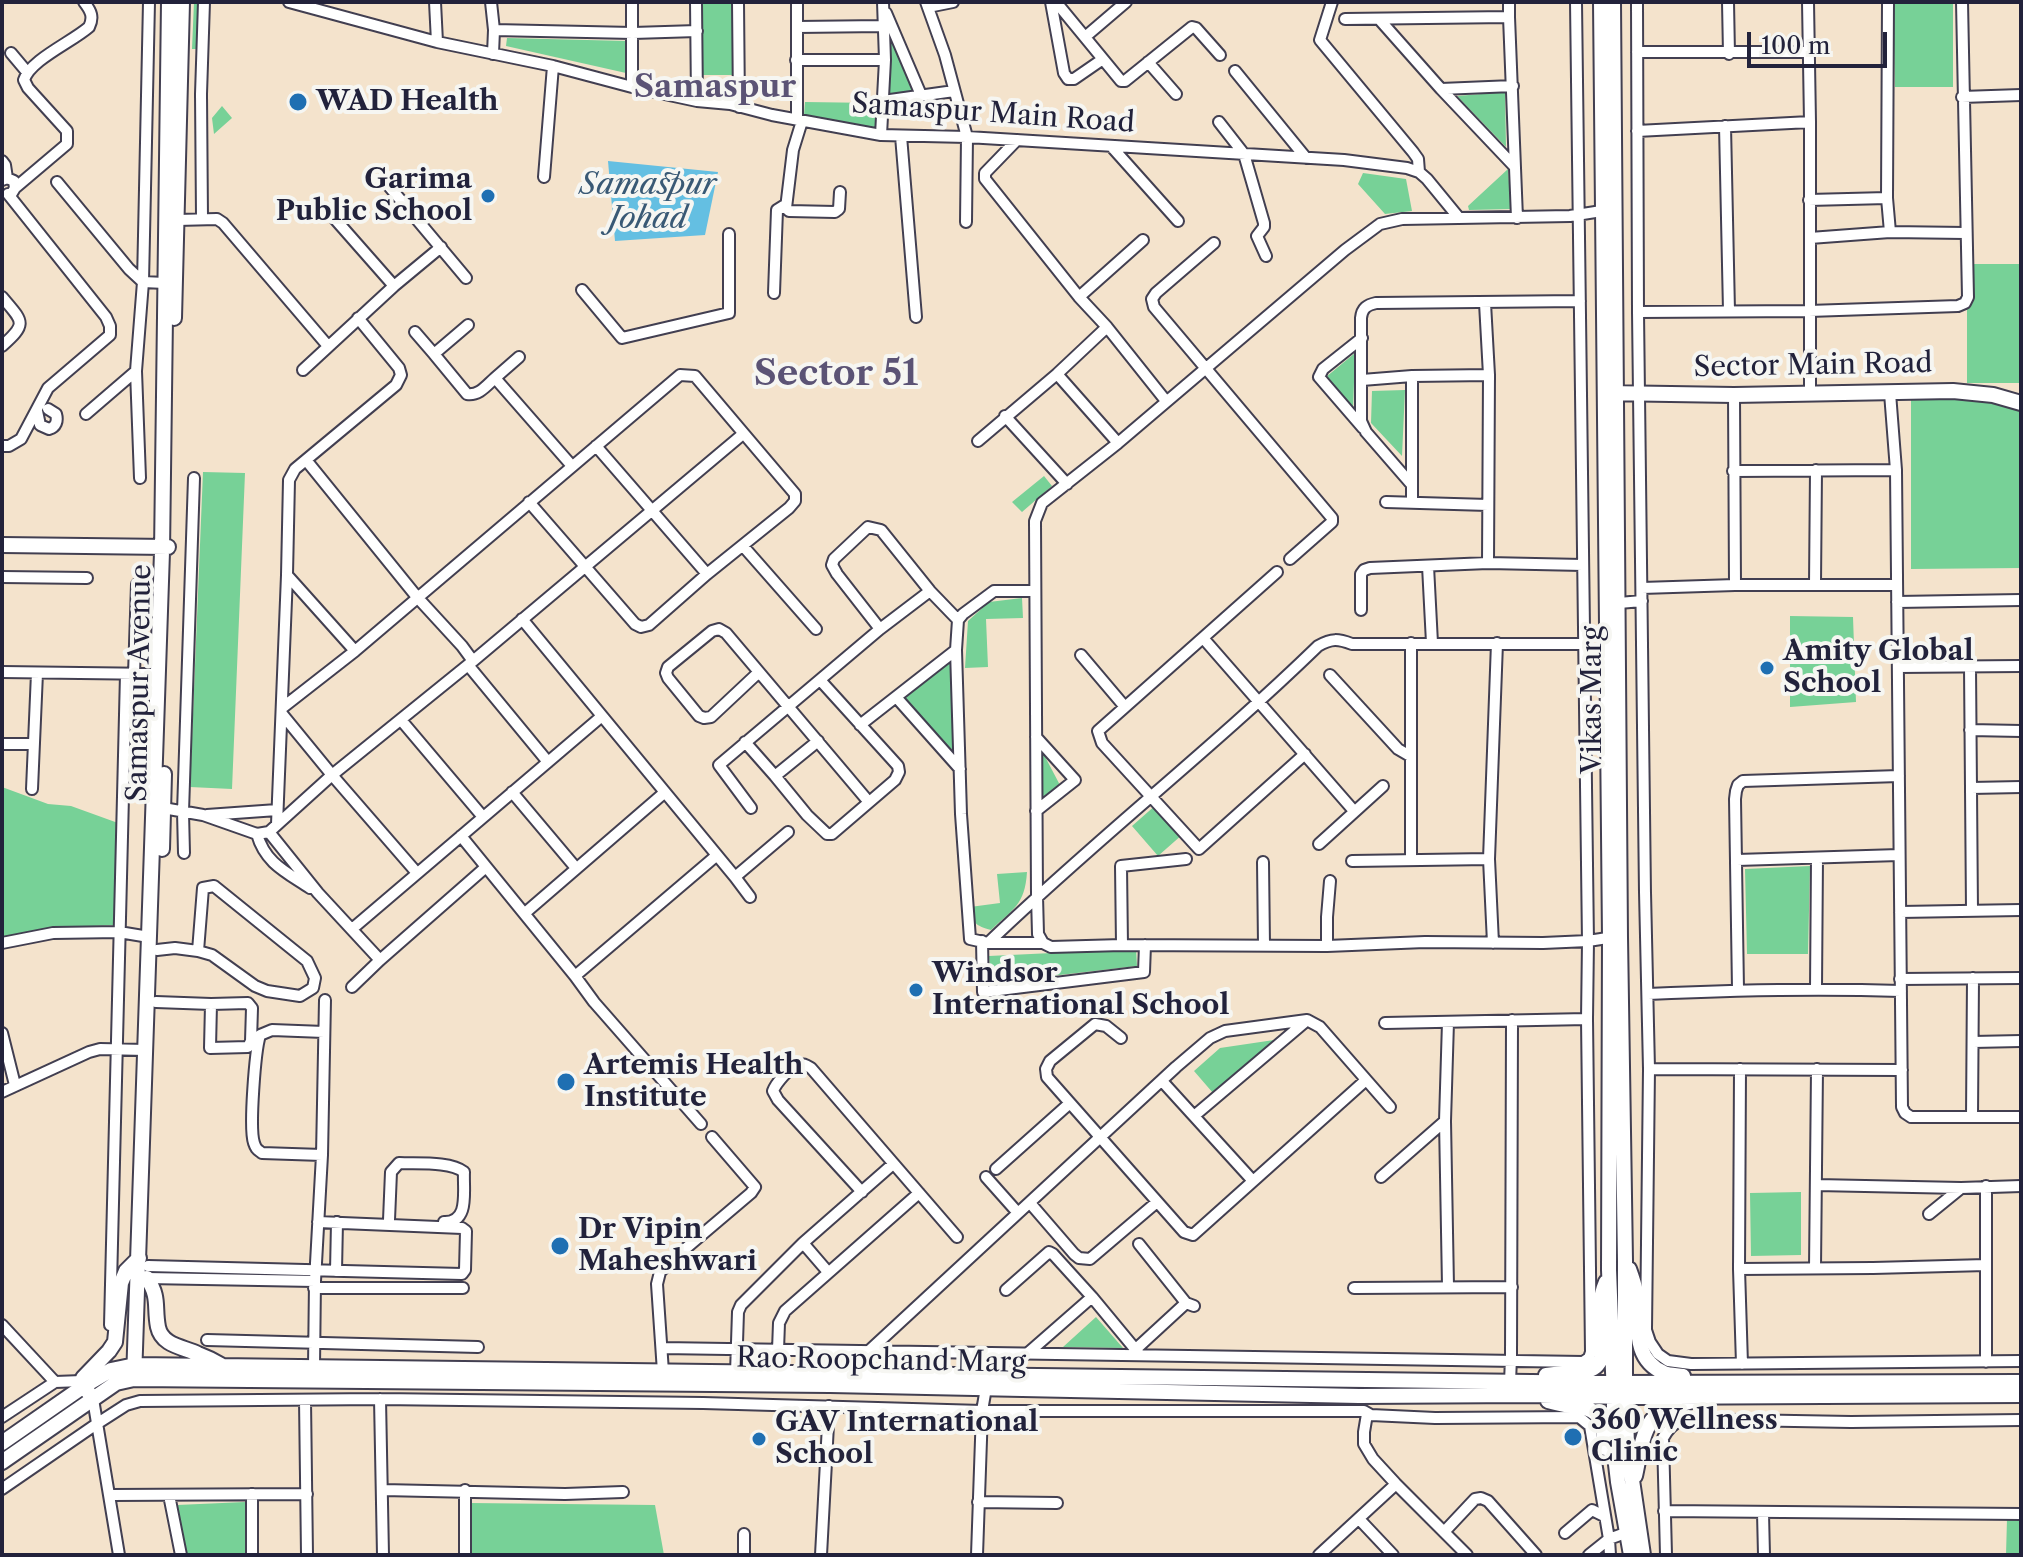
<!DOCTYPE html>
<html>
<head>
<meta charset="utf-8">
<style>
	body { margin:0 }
	#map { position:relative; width:2023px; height:1557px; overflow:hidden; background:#f4e3cc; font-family:"Libre Caslon Text",serif }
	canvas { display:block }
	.frame { position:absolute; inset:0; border:4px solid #22223b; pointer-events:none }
	.scale { position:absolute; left:1747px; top:32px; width:140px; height:36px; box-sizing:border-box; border:4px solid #22223b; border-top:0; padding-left:10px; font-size:24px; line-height:28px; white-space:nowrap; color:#22223b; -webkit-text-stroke:6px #f6f6f2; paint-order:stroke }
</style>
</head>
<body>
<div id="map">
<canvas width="2023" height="1557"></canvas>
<div class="frame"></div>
<div class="scale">100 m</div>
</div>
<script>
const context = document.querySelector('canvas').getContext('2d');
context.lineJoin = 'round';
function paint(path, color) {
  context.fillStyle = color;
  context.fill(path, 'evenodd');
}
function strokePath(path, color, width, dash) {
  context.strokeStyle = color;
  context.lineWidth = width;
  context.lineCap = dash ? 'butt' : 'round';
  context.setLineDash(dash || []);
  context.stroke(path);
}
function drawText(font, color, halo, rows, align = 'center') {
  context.font = font + ' "Libre Caslon Text",serif';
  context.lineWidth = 8;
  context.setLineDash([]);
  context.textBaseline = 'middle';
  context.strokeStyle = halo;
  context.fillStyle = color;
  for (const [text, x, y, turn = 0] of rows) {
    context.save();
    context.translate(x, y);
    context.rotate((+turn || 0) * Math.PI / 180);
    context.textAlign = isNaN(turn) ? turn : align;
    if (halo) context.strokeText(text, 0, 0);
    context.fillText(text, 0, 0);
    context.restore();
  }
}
const green = new Path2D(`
	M194 2H202L200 49H192Z
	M697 2H736L738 75H698Z
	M1893 2H1953V87H1895Z
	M890 30 917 93 884 99Z
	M507 38 627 41 626 73 506 46Z
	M1505 92 1506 147 1457 96Z
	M805 102 876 103 875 129 804 116Z
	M222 106 232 118 214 134 212 118Z
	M1508 169 1511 209 1469 210 1468 206Z
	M1363 173 1406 179 1412 211 1385 214 1358 184Z
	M1967 264H2021V383H1967Z
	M1355 353 1353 411 1326 377Z
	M1405 390 1402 456 1371 423 1372 391Z
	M1941 395 2021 405V568L1911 569V400Z
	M203 472 245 473 232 789 190 787Z
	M1044 476 1052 486 1022 512 1012 502Z
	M1022 598 1023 618 986 619 988 667 965 668 968 621 989 602Z
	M1790 616 1853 617 1856 702 1790 707Z
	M950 662 953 751 902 697Z
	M1042 751 1061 787 1042 803Z
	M2 787 48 804 71 806 118 823 115 925 71 927 2 940Z
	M1157 804 1183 834 1158 856 1132 826Z
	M1810 866 1808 954H1747L1745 869Z
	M1027 872C1025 905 1013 909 991 930 976 926 972 923 970 907L1000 903 997 874Z
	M1136 949 1137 966 991 983 989 956Z
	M1274 1040 1213 1093 1194 1071 1220 1048Z
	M1801 1192V1255L1751 1256 1750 1193Z
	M1096 1317 1123 1348 1063 1347Z
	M245 1502 246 1555H186L177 1505Z
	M470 1503 655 1505 664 1555H471Z
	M2007 1519H2021V1555H2006Z`);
const water = new Path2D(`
	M608 161 718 172 705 235 615 241Z`);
const street = new Path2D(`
	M289 2 437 42 553 66 632 87 697 101 730 104 772 115 881 135 967 137 1344 160 1407 168 1419 172
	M435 2 437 42
	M491 2 494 30 493 54
	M632 2V87
	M696 2 697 101
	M738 2 739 107
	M926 2 945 55 967 137 966 222
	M1051 2 1064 73 1068 79H1074L1103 59
	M1056 2 1121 81H1125L1192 27 1196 28 1220 55
	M1332 2 1320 40 1413 152 1418 159 1419 172 1427 179 1459 218
	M1637 2 1638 312 1645 892 1649 1069 1646 1330 1650 1342 1658 1354 1668 1361 1691 1364 2021 1361
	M1728 2 1729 54
	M1808 2 1810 122V393
	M1888 2 1887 198 1890 232
	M928 7 953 2
	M886 13 921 95
	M1509 17V2
	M1345 19 1509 17 1517 218
	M1379 19 1441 89 1515 167
	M797 27 883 26
	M494 30 633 33 697 31
	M1085 37 1126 2
	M1637 52H1808
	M11 53 27 72
	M796 60H885
	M1148 62 1176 94
	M1235 71 1306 158
	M1441 89 1513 86
	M1962 97 2021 95
	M883 101 954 91
	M797 120V2
	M802 121 793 150 786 208 789 211 835 212 839 209 840 192
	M1219 122 1244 154 1264 223V227L1257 236 1266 256
	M1725 126 1729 311
	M1637 131 1810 122
	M881 135 885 60 883 2
	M901 136 916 317
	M1017 140 985 173V179L1079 297 1107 327 1166 401
	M1111 146 1178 221
	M2 161 5 165 7 178
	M544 177 553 66
	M383 179 466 278
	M2 180 7 178 14 181 15 188 12 193
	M57 182 129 269 143 282 165 283
	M15 188 67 144V131L28 88 24 80C30 60 72 42 89 27 94 17 91 11 84 2
	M1809 200 1887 198
	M202 218 201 94 204 2
	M335 219 394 286
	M177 220 217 219 223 223 328 346
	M1810 238 1890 232 1965 233
	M1214 243 1156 293 1152 299 1154 307 1332 518V522L1290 559
	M582 290 622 338 729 313V234
	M774 293 777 210 785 205
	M2 297C23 322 28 323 2 346
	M1079 297 1143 240
	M1485 303 1489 375 1488 563
	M1638 312 1809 311 1958 306 1965 303 1968 297 1962 2
	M468 325 434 354 467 394C479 396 487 385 495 378L572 466
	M415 332 434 354
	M1362 338 1323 369 1319 377 1363 428
	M303 370 394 286 441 247
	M1057 374 1118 443
	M1412 376V502
	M495 378 519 357
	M1362 380 1412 376 1489 375
	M1890 393 1896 470 1902 1107 1905 1113 1911 1117H2021
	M1734 395 1735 585
	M37 411 40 425 49 429C56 427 58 421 56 414L48 409
	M86 414 136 371
	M1005 416 1067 484
	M978 441 1057 374 1107 327
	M2 446H9L21 439 48 388 110 335V326L106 317 8 194
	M596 446 707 574
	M306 460 417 597 462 646 473 661
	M1733 471 1896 470
	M140 478 136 371 143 282 149 2
	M1412 485 1366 432 1361 421V318C1362 308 1367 305 1376 303L1580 301
	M1386 502 1488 505
	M743 546 816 629
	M1428 566 1432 643
	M1277 572 1098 731 1102 743 1199 849 1305 754
	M287 575 355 651
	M2 577 87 578
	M1815 584 1816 470
	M1642 588 1735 585H1897
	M1897 602 2021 600
	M1619 603 1642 601
	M1361 610V574L1364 570 1370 568 1488 563 1583 565
	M522 619 735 877 750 897
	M880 629 837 574 832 565 834 559 868 527 881 530 930 591 958 620
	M1203 638 1354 811
	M1411 643V859
	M956 650 961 814 970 939 988 943H1043L1051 947 1122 945 1327 946 1425 942 1543 943 1588 941 1614 937
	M1081 655 1125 707
	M468 665 548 762
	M1898 667 2021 666
	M1970 667 1972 911
	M2 672 158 674
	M759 672 711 717 704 718 699 716 668 678 666 673 668 667 712 631 719 629 726 633 868 801
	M134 674 137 584
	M1330 675 1398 749 1410 756
	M896 697 960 769
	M282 708 355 651 680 375 695 376 795 494V501L789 508 707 574 649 625 641 627 635 624 529 502
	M282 714 332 775 417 873
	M401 720 483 817
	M860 725 956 650 958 620 963 614 994 591H1035
	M1970 730 2021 731
	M1036 737 1075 780 1036 811
	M745 742 775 776 818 741
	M2 744H34
	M775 776 807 815 827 834H832L895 780 899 772 898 766 820 680
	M1971 788 2021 787
	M32 789 37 673
	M512 792 576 868
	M163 808 203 815 257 834 269 832 332 775 473 661 743 434
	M751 808 719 765 880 629 930 591
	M207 815 277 810
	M277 824 287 575 289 480 295 469 396 385 401 375 399 368 358 318
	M269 832 318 893 380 960
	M257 834C265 863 286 872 310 888
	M461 836 575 976 594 1002 701 1124
	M1319 844 1383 786
	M184 853 183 812 194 478
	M1737 860 1899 855
	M1352 861 1489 859
	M1263 862 1264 945
	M735 877 788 832
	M1900 912 2021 910
	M525 913 664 793
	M352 929 602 716
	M982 941 983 992 1144 972 1145 945
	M2 943 53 933 119 932 149 937
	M988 943C1095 840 1212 749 1318 646 1332 638 1338 639 1352 644H1583
	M1043 943 1038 934 1037 896 1035 521 1042 503 1118 443 1345 250 1380 224 1402 219 1570 216 1608 210
	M1493 943 1489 859 1497 643
	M1122 945 1121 866 1186 859
	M1327 946V917L1330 881
	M157 950 175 948 198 951 212 955 255 986 267 991 300 996 313 988 315 978 307 961 214 886 203 888 198 951
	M575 976 716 856
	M1900 979 2021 978
	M352 987 380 960 486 867
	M1816 988 1817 858
	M1738 989 1735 799 1736 791 1738 785 1743 781 1899 776
	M1648 994C1733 990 1816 988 1901 991
	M156 1002 211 1004 210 1048 248 1047 251 1041 252 1008 248 1003 211 1004
	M1385 1023 1587 1019
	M2 1033 15 1085
	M1121 1038 1106 1026 1095 1024 1050 1061 1046 1069 1047 1077 1184 1232 1193 1235 1366 1080
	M1973 1042 2021 1041
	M1649 1069 1902 1070
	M1740 1069 1739 1269 1742 1364
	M1162 1081 1253 1181
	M2 1092 89 1052 100 1049 146 1050
	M1194 1116 1305 1022
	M1972 1117 1973 978
	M322 1155 262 1153C257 1149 256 1149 254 1143 249 1129 255 1051 260 1035L272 1030 324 1032
	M996 1169 1070 1103
	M986 1177 1018 1213
	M1381 1177 1445 1121
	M1817 1185 1961 1188 2021 1186
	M1986 1186V1362
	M862 1192 778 1100 773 1091C776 1083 789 1068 797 1065 803 1063 806 1065 811 1068L957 1237
	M1030 1203 1074 1254 1079 1258 1090 1259 1157 1202
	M1929 1214 1961 1188
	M389 1220 391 1172 399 1163C417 1164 450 1161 464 1172 463 1191 470 1223 444 1222
	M803 1243 828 1272
	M1139 1244 1186 1303 1194 1306
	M148 1266 462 1274 465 1270 466 1231 462 1228 318 1222
	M1815 1268 1817 1069
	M1739 1269 1873 1268 1986 1265
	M336 1271 337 1222
	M147 1278 315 1281
	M1448 1286 1445 1121 1448 1022
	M314 1288H463
	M1354 1288 1512 1287
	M1006 1290 1049 1252 1053 1254 1092 1297
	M2 1325 55 1382 82 1381
	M110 1325 126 674
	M207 1340 478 1347
	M662 1348 1583 1362 1589 1358 1591 1352 1587 1019 1588 941 1576 2
	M1136 1349 1186 1303
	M1028 1353 1092 1297 1140 1355
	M314 1367 315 1281 322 1155 325 1000
	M663 1372 657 1284 660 1272 672 1260 751 1193 755 1187 712 1137
	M736 1373 738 1312 741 1305 803 1243 893 1164
	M867 1374 870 1350 1176 1067 1210 1038 1225 1031 1307 1020 1320 1027 1390 1107
	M777 1377 779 1323 785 1311 919 1193
	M1510 1382 1511 1358 1512 1020
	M93 1399 119 1555
	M380 1399 383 1555
	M305 1400 307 1555
	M1367 1414 1364 1432V1444L1373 1459 1396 1484 1467 1555
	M2 1417 55 1382
	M2 1489 98 1423 126 1405 140 1401 380 1399 703 1403 982 1411H1364L1371 1415 1435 1418 1579 1417 1590 1426 1609 1539 1610 1555
	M383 1490 565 1494 623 1492
	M465 1490V1555
	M252 1494V1555
	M111 1495 307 1494
	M169 1495 181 1555
	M978 1502 1057 1503
	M1664 1511 2021 1514
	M1763 1513 1764 1555
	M1359 1519 1393 1555
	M1444 1532 1475 1499 1481 1498 1488 1501 1536 1555
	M1565 1533 1592 1510 1604 1516
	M744 1534V1555
	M821 1555 829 1406
	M977 1555 982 1411 986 1388
	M1319 1555 1396 1484
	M1589 1555 1609 1539 1628 1532
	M1666 1555 1663 1438C1668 1429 1673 1424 1682 1419L1851 1422 2021 1420`);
const secondary = new Path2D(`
	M169 2 162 552 134 1379 830 1385 1359 1396 1529 1395 1626 1397 2021 1395
	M1601 2 1610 938 1609 1270 1614 1397V1447L1618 1482 1631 1555
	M1613 2 1620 937 1625 1261V1383L1627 1446 1643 1555
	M174 318 182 2
	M1607 393 1734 395 1953 391 1993 395 2021 403
	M2 545 168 547
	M162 849 164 774
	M1629 1269C1632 1277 1635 1285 1636 1293 1640 1322 1630 1358 1664 1373 1669 1375 1677 1375 1683 1376
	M147 1278C160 1298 154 1306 158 1327 162 1346 184 1347 198 1354 206 1357 214 1361 221 1365
	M1546 1375 1589 1370C1597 1368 1600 1363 1602 1355 1601 1331 1596 1304 1606 1282
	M93 1399 84 1386 83 1378 109 1351 115 1342 121 1283 126 1271 139 1258
	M1548 1401C1587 1413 1602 1397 1605 1448
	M2 1443 84 1386 111 1370 135 1365 1613 1383 2021 1382
	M2 1462 116 1383 134 1379
	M1635 1476C1639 1459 1641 1435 1652 1420 1660 1410 1680 1405 1692 1401`);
const markers = [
	[298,102,10,"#1f6fb2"],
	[488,196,8,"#1f6fb2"],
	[1767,668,8,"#1f6fb2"],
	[916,990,8,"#1f6fb2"],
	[566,1082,10,"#1f6fb2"],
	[560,1246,10,"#1f6fb2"],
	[1573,1437,10,"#1f6fb2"],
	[759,1439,8,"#1f6fb2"]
];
const poiNames = [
	["WAD Health",316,102],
	["Garima",472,180,"right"],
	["Public School",472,212,"right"],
	["Amity Global",1783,652],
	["School",1783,684],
	["Windsor",932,974],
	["International School",932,1006],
	["Artemis Health",584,1066],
	["Institute",584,1098],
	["Dr Vipin",578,1230],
	["Maheshwari",578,1262],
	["360 Wellness",1591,1421],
	["Clinic",1591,1453],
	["GAV International",775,1423],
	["School",775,1455]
];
const streetNames = [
	["Samaspur Main Road",993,114,4],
	["Sector Main Road",1813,366,-1],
	["Samaspur Avenue",140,683,-89],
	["Vikas Marg",1593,700,-90],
	["Rao Roopchand Marg",881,1361,1]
];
const waterNames = [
	["Samaspur",648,185],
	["Johad",648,219]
];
const quarterNames = [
	["Samaspur",715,88]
];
const districtNames = [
	["Sector 51",836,375]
];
paint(green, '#77d197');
paint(water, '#64bfe2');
strokePath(street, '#423f51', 14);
strokePath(secondary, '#423f51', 18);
strokePath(street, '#fff', 10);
strokePath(secondary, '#fff', 14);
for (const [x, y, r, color] of markers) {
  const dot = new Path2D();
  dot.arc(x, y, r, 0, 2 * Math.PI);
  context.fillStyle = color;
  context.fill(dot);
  strokePath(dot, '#f6f6f2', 3);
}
drawText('bold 28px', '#22223b', '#f6f6f2', poiNames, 'left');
drawText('28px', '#22223b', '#f6f6f2', streetNames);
drawText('italic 30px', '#395975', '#f6f6f2', waterNames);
drawText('bold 32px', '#5b5375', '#f6f6f2', quarterNames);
drawText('bold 36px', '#5b5375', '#f6f6f2', districtNames);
</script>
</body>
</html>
